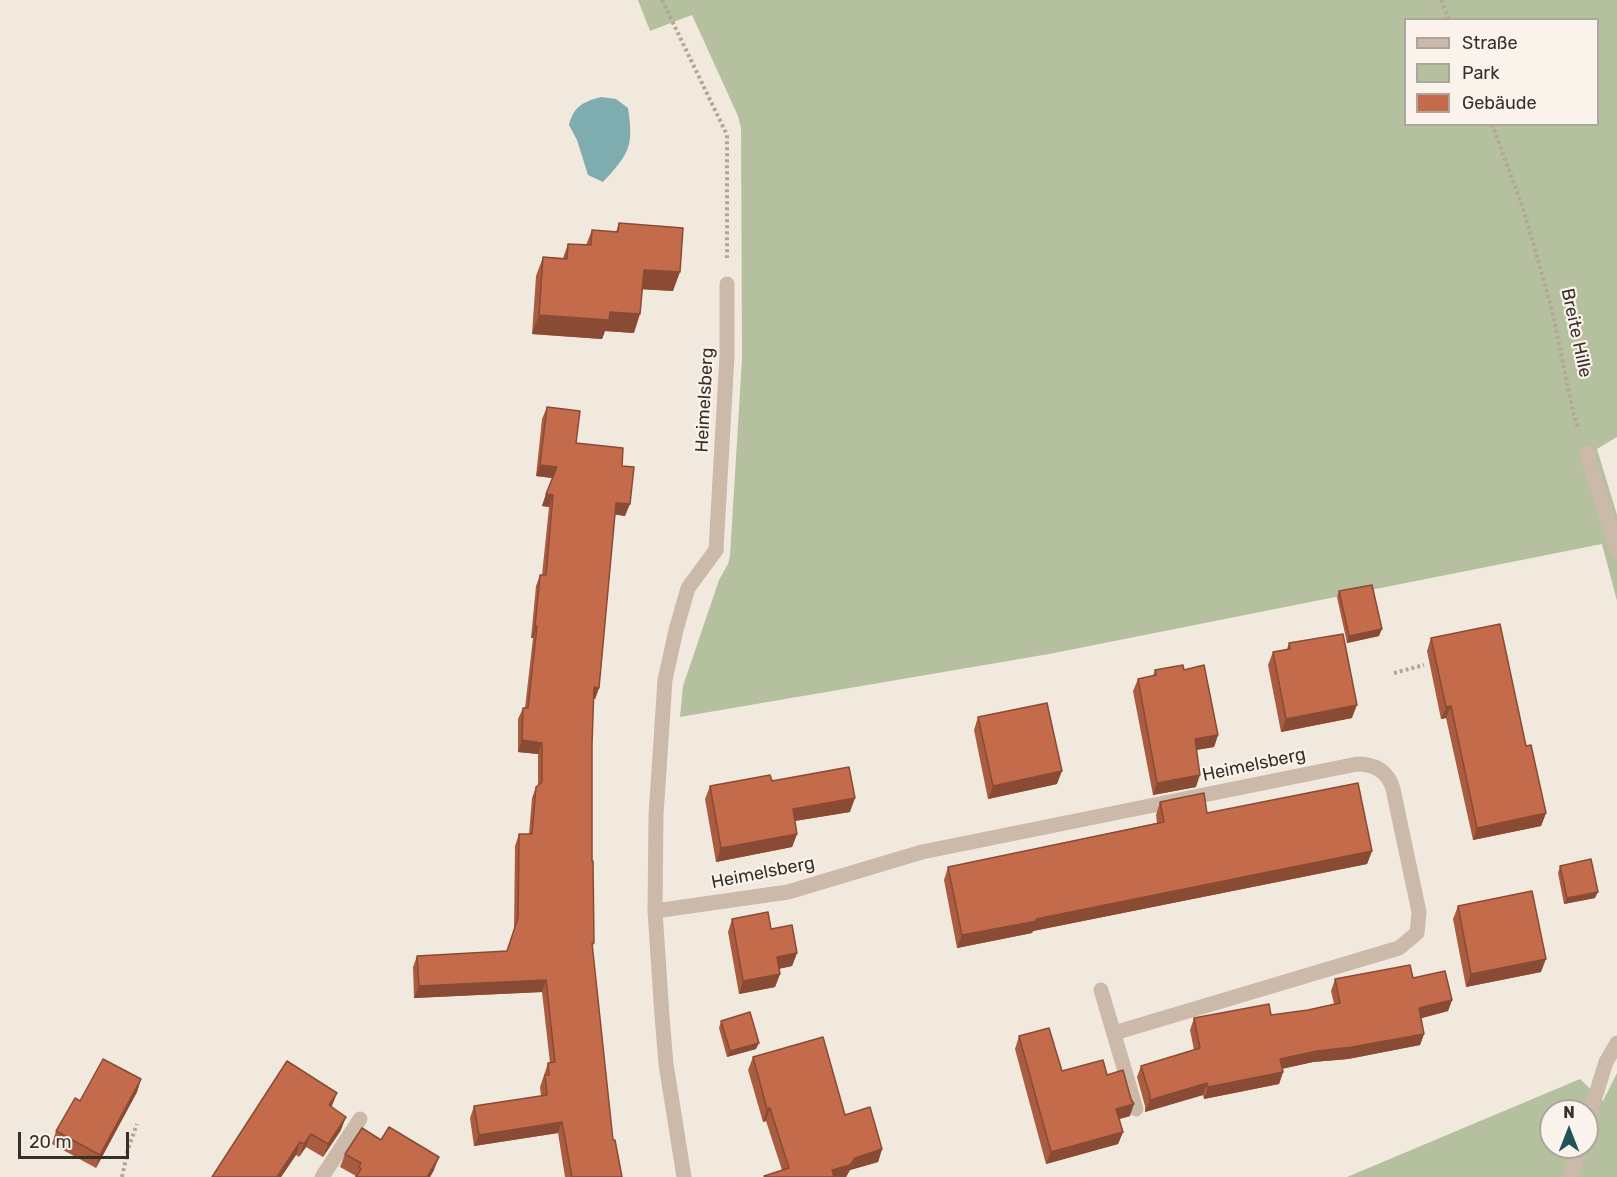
<!DOCTYPE html>
<html>
<head>
<meta charset="utf-8">
<style>
	body { margin:0 }
	#map { position:relative; width:1617px; height:1177px; overflow:hidden; background:#f2e9de; font-family:Rubik,sans-serif }
	canvas { display:block }
	.legend { position:absolute; left:1404px; top:18px; width:195px; height:108px; box-sizing:border-box; background:#faf3eb; border:2px solid #aca59e; margin:0; padding:8px 10px; list-style:none; font-size:18px; color:#382f2a }
	.legend li { display:flex; align-items:center; gap:12px; height:30px }
	.legend b { width:30px; border:2px solid #aca59e }
	.north { position:absolute; left:1539px; top:1099px; width:60px; height:60px; box-sizing:border-box; background:#faf3eb; border:2px solid #aca59e; border-radius:50%; rotate:0deg; font-size:16px; font-weight:700; line-height:24px; text-align:center; color:#382f2a }
	.north::after { content:''; display:block; margin:auto; width:21px; height:27px; background:#205459; clip-path:polygon(50% 0,100% 100%,50% 72%,0 100%) }
	.scale { position:absolute; left:18px; top:1132px; width:111px; height:27px; box-sizing:border-box; border:3px solid #382f2a; border-top:0; padding-left:8px; font-size:18px; line-height:21px; white-space:nowrap; color:#382f2a; -webkit-text-stroke:4px #faf3eb; paint-order:stroke }
</style>
</head>
<body>
<div id="map">
<canvas width="1617" height="1177"></canvas>
<ul class="legend">
<li><b style="height:8px;background:#cbbaaa"></b>Straße</li>
<li><b style="height:16px;background:#b5c19e"></b>Park</li>
<li><b style="height:16px;background:#c46b4b"></b>Gebäude</li>
</ul>
<div class="north">N</div>
<div class="scale">20 m</div>
</div>
<script>
const context = document.querySelector('canvas').getContext('2d');
context.lineJoin = 'round';
function paint(path, color) {
  context.fillStyle = color;
  context.fill(path, 'evenodd');
}
function strokePath(path, color, width, dash) {
  context.strokeStyle = color;
  context.lineWidth = width;
  context.lineCap = dash ? 'butt' : 'round';
  context.setLineDash(dash || []);
  context.stroke(path);
}
function drawText(font, color, halo, rows, align = 'center') {
  context.font = font + ' Rubik,sans-serif';
  context.lineWidth = 4.5;
  context.setLineDash([]);
  context.textBaseline = 'middle';
  context.strokeStyle = halo;
  context.fillStyle = color;
  for (const [text, x, y, turn = 0] of rows) {
    context.save();
    context.translate(x, y);
    context.rotate((+turn || 0) * Math.PI / 180);
    context.textAlign = isNaN(turn) ? turn : align;
    if (halo) context.strokeText(text, 0, 0);
    context.fillText(text, 0, 0);
    context.restore();
  }
}
const green = new Path2D(`
	M638 0H1617V437L1597 449 1617 515V601L1602 544 1049 654 680 717 683 686 719 580 728 564 730 556 742 359 741 128 738 116 692 15 650 31ZM1406 20H1598V124H1406Z
	M1617 1073V1177H1347L1580 1079 1603 1101ZM1551 1111H1587V1147H1551Z`);
const water = new Path2D(`
	M601 97 616 99 628 108C634 147 629 154 603 182L588 175 577 140 569 125C574 106 583 102 601 97Z`);
const path = new Path2D(`
	M662 0 727 135V258
	M1441 0 1449 20
	M1492 124 1523 208 1538 260 1551 306 1573 412 1579 430
	M1394 673 1424 665
	M122 1177 128 1149 137 1124`);
const lane = new Path2D(`
	M1587 453 1617 550
	M716 550 727 356V284
	M1587 1123 1606 1062 1617 1043
	M1571 1177 1580 1147`);
const street = new Path2D(`
	M655 911 788 892 922 852 1357 764C1375 764 1388 771 1393 789L1419 912 1417 933 1399 948 1114 1033
	M1101 990 1136 1109
	M322 1177 360 1119
	M684 1177 666 1064 662 1016 655 911 656 815 665 680 676 630 688 588 716 550`);
const wall = new Path2D(`
	M619 223 673 291 642 289 634 333 605 331 602 339 532 334 536 276 543 257 563 258 568 244 586 245 592 230 616 232Z
	M547 407 576 443 622 466 625 516 615 514 599 688 595 699H593L592 744V861L594 943 592 949 613 1140 622 1177H565L558 1133 474 1146 470 1118 474 1106 541 1096 540 1087 548 1063H550L542 992 414 998 413 967 417 956 507 951 514 930 515 846 519 834H529L532 798 536 787 538 785V754L518 752V719L523 708H525L533 638H531L536 586 540 575H542L549 507 542 506 552 478 536 476 542 419Z
	M1339 591 1379 636 1347 643 1337 597Z
	M1431 638 1526 746 1546 813 1541 826 1473 840 1446 718 1441 719 1427 651Z
	M1289 643 1352 718 1281 732 1268 665 1273 652 1287 649Z
	M1155 670H1184L1218 735 1214 747 1196 750V787L1153 795 1133 691 1138 679 1153 676Z
	M978 717 1057 784 988 799 974 730Z
	M772 781 850 812 795 821 797 834 792 847 716 862 705 799 710 786Z
	M1160 802 1372 851 1367 864 1033 931 1032 933 957 948 944 880 948 867 1157 823 1156 815Z
	M1560 866 1595 898 1564 904 1558 873Z
	M1458 906 1541 972 1466 987 1453 919Z
	M732 919 797 953 792 966 779 969 780 974 775 987 739 994 728 932Z
	M1413 978 1452 1000 1448 1011 1421 1018 1424 1034 1420 1045 1348 1059 1313 1062 1282 1069 1283 1072 1279 1084 1204 1099 1203 1095 1145 1112V1106L1137 1077 1141 1066 1194 1050 1190 1030 1194 1018 1271 1015 1308 1010 1334 1004 1331 991 1335 979Z
	M721 1021 756 1049 727 1057 719 1028Z
	M1019 1036 1062 1071 1107 1075 1130 1116 1119 1119 1123 1132 1118 1144 1046 1164 1015 1049Z
	M753 1057 845 1115 882 1149 878 1162 850 1170 846 1177H764V1176L782 1170 766 1121 763 1122 748 1070Z
	M141 1079 137 1092 96 1168 52 1144 56 1131 80 1101Z
	M332 1107 341 1130 323 1157 306 1147 299 1157 296 1155 281 1177H212Z
	M381 1140 434 1170 430 1177H355L356 1176 340 1167 345 1154Z`);
const shadedWall = new Path2D(`
	M644 270 680 272 673 291 637 289Z
	M610 312 640 314 634 333 605 331 602 339 532 334 539 315Z
	M540 465 557 467 552 478 536 476Z
	M546 494 553 495 549 507 542 506Z
	M616 503 630 504 625 516 611 514Z
	M535 626H537L533 638H531Z
	M1382 629 1379 636 1347 643 1349 636Z
	M594 687 599 688 595 699H590Z
	M1357 705 1352 718 1281 732 1286 719Z
	M1451 706 1446 718 1441 719 1446 707Z
	M1218 735 1214 747 1190 751 1195 739Z
	M522 740 542 743 538 754 518 752Z
	M1062 771 1057 784 988 799 993 786Z
	M1200 775 1196 787 1153 795 1157 783Z
	M855 798 850 812 788 822 793 809Z
	M1546 813 1541 826 1473 840 1477 828Z
	M797 834 792 847 716 862 721 848Z
	M1372 851 1367 864 1033 931 1032 933 957 948 962 935 1036 919Z
	M1598 892 1595 898 1564 904 1567 898Z
	M797 953 792 966 772 970 777 957Z
	M1546 959 1541 972 1466 987 1471 974Z
	M780 974 775 987 739 994 743 981Z
	M546 980 542 992 414 998 419 986Z
	M1452 1000 1448 1011 1415 1020 1419 1008Z
	M1424 1034 1420 1045 1348 1059 1313 1062 1276 1070 1280 1059 1317 1051Z
	M759 1043 756 1049 727 1057 730 1051Z
	M1283 1072 1279 1084 1204 1099 1208 1087Z
	M141 1079 137 1092 96 1168 100 1155Z
	M1207 1083 1203 1095 1145 1112 1150 1100Z
	M337 1093 332 1106 324 1118 329 1105Z
	M1134 1104 1130 1116 1112 1121 1116 1109Z
	M770 1108 766 1121 763 1122 767 1109Z
	M346 1117 341 1130 323 1157 328 1144Z
	M562 1122 558 1133 474 1146 479 1135Z
	M1123 1132 1118 1144 1046 1164 1051 1152Z
	M311 1134 306 1147 299 1157 304 1144Z
	M300 1142 296 1155 281 1177H277Z
	M882 1149 878 1162 850 1170 846 1177H830L832 1170 855 1158Z
	M439 1157 434 1170 430 1177H427Z`);
const building = new Path2D(`
	M619 223 683 228 680 272 644 270 640 314 610 312 609 320 539 315 543 257 567 259 568 244 591 245 592 230 618 232Z
	M547 407 580 411 576 443 623 448 622 466 634 467 630 504 616 503 599 688 594 687 592 744V861H593L594 943H592L613 1140H615L622 1177H572L562 1122 479 1135 474 1106 547 1095 545 1075H549L548 1063 555 1062 546 980 419 986 417 956 507 951 518 918 519 834H532L536 787 542 782V743L522 740 523 708H528L537 626H535L540 575H546L553 495 546 494 557 467 540 465Z
	M1372 585 1382 629 1349 636 1339 591Z
	M1500 624 1526 746 1531 745 1546 813 1477 828 1451 706 1446 707 1431 638Z
	M1343 634 1357 705 1286 719 1273 652 1290 649 1289 643Z
	M1183 665 1184 670 1204 665 1218 735 1195 739 1200 775 1157 783 1138 679 1156 675 1155 670Z
	M1047 703 1062 771 993 786 978 717Z
	M849 767 855 798 793 809 797 834 721 848 710 786 770 775 772 781Z
	M1358 783 1372 851 1036 919 1037 921 962 935 948 867 1164 822 1160 802 1204 793 1207 813Z
	M1591 859 1598 892 1567 898 1560 866Z
	M1532 891 1546 959 1471 974 1458 906Z
	M768 912 771 929 792 925 797 953 777 957 780 974 743 981 732 919Z
	M1410 965 1413 978 1445 971 1452 1000 1419 1008 1424 1034 1352 1047 1317 1051 1280 1059 1283 1072 1208 1087 1207 1083 1150 1100V1095L1141 1066 1200 1048 1194 1018 1269 1004 1271 1015 1308 1010 1340 1003 1335 979Z
	M750 1012 759 1043 730 1051 721 1021Z
	M1049 1028 1062 1071 1103 1060 1107 1075 1123 1070 1131 1099 1134 1104 1116 1109 1123 1132 1051 1152 1019 1036Z
	M823 1037 845 1115 870 1107 882 1149 855 1158 850 1165 832 1170 834 1177H765L764 1176 789 1168 770 1108 767 1109 753 1057Z
	M103 1059 141 1079 100 1155 56 1131 75 1098 80 1101Z
	M287 1061 337 1093 329 1105 346 1117 328 1144 311 1134 304 1144 300 1142 277 1177H212Z
	M389 1127 439 1157 427 1177H356L361 1169 359 1167 361 1163 345 1154 362 1128 381 1140Z`);
const streetNames = [
	["Breite Hille",1576,333,78],
	["Heimelsberg",705,400,-87],
	["Heimelsberg",1254,765,-12],
	["Heimelsberg",763,873,-11]
];
paint(green, '#b5c19e');
paint(water, '#7eacaf');
strokePath(path, '#b6a494', 4, [3, 3]);
strokePath(lane, '#cbbaaa', 15);
strokePath(street, '#cbbaaa', 15);
paint(wall, '#a95c40');
paint(shadedWall, '#894b34');
paint(building, '#c46b4b');
strokePath(building, '#894b34', 1.5);
drawText('18px', '#382f2a', '#faf3eb', streetNames);
</script>
</body>
</html>
